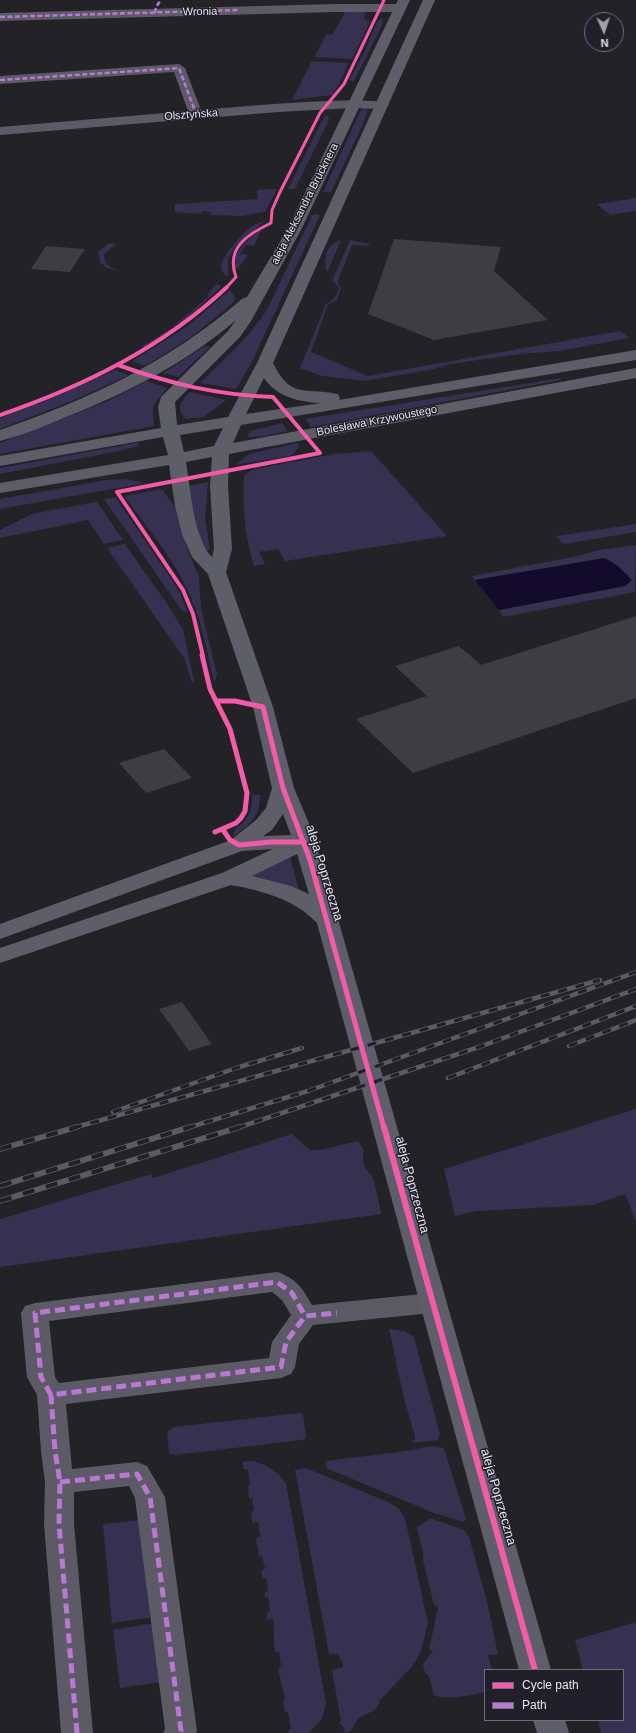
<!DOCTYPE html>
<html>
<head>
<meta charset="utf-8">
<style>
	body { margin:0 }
	#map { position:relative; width:636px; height:1733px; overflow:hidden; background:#222227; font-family:Arial,sans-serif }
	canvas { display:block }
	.legend { position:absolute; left:484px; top:1669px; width:140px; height:52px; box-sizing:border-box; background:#201f2a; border:1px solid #6f6e78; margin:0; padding:5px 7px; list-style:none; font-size:12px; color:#e6e5ec }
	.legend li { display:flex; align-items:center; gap:8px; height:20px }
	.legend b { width:20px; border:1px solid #6f6e78 }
	.north { position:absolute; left:584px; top:12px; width:40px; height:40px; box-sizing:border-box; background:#201f2a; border:1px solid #6f6e78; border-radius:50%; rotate:177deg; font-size:11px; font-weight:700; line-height:16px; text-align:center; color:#e6e5ec }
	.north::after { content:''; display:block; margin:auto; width:14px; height:18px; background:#a1a1a7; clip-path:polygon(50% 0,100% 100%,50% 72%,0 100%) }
</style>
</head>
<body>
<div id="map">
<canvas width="636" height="1733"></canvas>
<ul class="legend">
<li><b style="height:5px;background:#f35aa7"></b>Cycle path</li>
<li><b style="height:5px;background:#ba77d6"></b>Path</li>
</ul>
<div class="north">N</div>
</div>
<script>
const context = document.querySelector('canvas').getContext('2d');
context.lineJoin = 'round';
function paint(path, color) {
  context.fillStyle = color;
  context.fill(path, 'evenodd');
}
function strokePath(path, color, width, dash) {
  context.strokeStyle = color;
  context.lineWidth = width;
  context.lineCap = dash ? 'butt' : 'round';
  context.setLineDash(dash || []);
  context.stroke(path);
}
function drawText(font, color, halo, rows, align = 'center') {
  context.font = font + ' Arial,sans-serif';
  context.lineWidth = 3;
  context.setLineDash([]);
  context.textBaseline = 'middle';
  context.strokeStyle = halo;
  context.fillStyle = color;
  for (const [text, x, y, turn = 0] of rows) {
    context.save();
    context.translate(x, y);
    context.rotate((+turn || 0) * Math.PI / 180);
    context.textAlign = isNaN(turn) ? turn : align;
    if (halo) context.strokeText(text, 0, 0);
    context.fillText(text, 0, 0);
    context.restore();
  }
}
const green = new Path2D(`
	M346 10 365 12 364 19 370 22 352 59 314 57 326 35 333 34Z
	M381 18 383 22 381 27 354 81 349 80 364 53 376 24Z
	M312 61 349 63 333 95 292 100Z
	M368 108 364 122 331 192H323L358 116 362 109Z
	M325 115 328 116 329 120 295 189H288Z
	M277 189 265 212 241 216 210 215 212 212 203 211 201 214 175 212V204L258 199 257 190Z
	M636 198V211L610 215 597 204Z
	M315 214 320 215 252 362 236 389 200 383C224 359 250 337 268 308L312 215Z
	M265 221 237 244 228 259V277C225 274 221 272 221 267 222 256 242 233 251 227 255 224 261 222 265 221Z
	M262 229 254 246 246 245 240 254 248 255 235 272C235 268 233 264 234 260 239 246 251 237 262 229Z
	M341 240 328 271 326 270C324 256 326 245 341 240Z
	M350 240 370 244 368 246 352 245 337 283 341 287 337 300 328 304 311 352 368 376 620 331 629 338 559 351 520 354 450 364 434 369 365 381 322 376 300 368 326 304C334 300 337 296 339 287L332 281Z
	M109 243 116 244 104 254C103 266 115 270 124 272L107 268 100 262 98 252Z
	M216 284 222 286 185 320 145 347H141L172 328 209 296 207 295Z
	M230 290 235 298 232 304 191 337 145 366 132 361 185 328Z
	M205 346 210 347 178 377 163 373Z
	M115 370 129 375 72 401 0 429V418L45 401Z
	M561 378V380L311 427 305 419Z
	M146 381 167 388 158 399 153 407 154 426 0 454V443L108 401Z
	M190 392 226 400 204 417 186 419C175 410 181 400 190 392Z
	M282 423 288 431 265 436 247 437 250 431Z
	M136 443 139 444 138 446 119 451 0 474V468Z
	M297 443 300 446 293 454 289 456 235 465 249 454Z
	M371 451 447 536 285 561 278 549 259 552 265 564 254 566C245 536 242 508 244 476L250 471 255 469 334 454Z
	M126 479 146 483 0 509V499L106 480Z
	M208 482 205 519 210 549 206 551 201 543 188 486Z
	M162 489 175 507 188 551 199 577 201 609 217 674 214 683C207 651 201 616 186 587 170 554 145 525 124 496Z
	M116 498 172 580 180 593 187 612H184L180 608 104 499Z
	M95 502 98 503 123 540 104 544 88 520 0 538V530L32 514Z
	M636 524V532L563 544 556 536Z
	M125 544 170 608 183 630 194 681 192 683 184 658 107 548Z
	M636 545 635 592 503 617 499 610 625 586 632 580 605 558 475 580 472 576 573 557 600 550Z
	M252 795H260C260 816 250 825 233 837L235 829C248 821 253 810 252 795Z
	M290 856 299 890 248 875Z
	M636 1109V1221L625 1194 593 1205 476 1211 455 1216 444 1169Z
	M292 1134 310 1150H320L358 1141 364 1150C360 1169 369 1168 374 1182 377 1192 379 1203 381 1214L0 1267V1219L151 1174 153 1178Z
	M389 1329 405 1331 414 1337 440 1434 438 1440 415 1443 411 1441 415 1440V1436L404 1399Z
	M300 1413 303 1414 306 1438 302 1440 175 1455 169 1453 167 1432 174 1427Z
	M433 1446 444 1448 466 1519 464 1522 434 1513 326 1468V1461L399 1452Z
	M251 1461C267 1464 276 1471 286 1483L326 1703 322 1719 309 1733H289L288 1730 291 1729 288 1712H285L283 1700 285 1699 278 1670 281 1666 279 1652H275C273 1640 275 1631 273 1619L267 1620V1613L270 1611 268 1597H265V1592L268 1591 266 1578H263L261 1571 265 1568 262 1556 259 1557 256 1538 260 1536 258 1522 252 1523 251 1512 254 1510 252 1498H249L248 1486 250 1485 248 1469H244L242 1462Z
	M306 1468 388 1502 398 1508 405 1518 428 1623 421 1652 411 1668 380 1700C376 1718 359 1709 353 1729L347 1733 343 1732 345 1729 339 1723 341 1721 332 1670 343 1667V1665L338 1654H329L295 1470Z
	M430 1519H433L464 1530 469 1537 487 1601 498 1654 488 1655 492 1670H485V1692C471 1694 448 1702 434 1695L429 1676 425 1673 423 1664 433 1651 429 1650 438 1607 434 1605 423 1560C425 1549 418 1539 417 1527Z
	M142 1520 155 1617 112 1623 103 1524Z
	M636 1622V1733H601L598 1720H623V1670H583L575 1640Z
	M155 1623 162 1682 120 1688 113 1630Z`);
const water = new Path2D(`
	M605 558 618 566 632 580 625 586 499 610 475 580Z`);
const building = new Path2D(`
	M394 239 501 247 494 271 548 320 434 340 368 314Z
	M46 246 85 249 70 272 31 269Z
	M636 616V698L413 773 356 719 427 696 395 666 459 646 481 665Z
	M164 749 192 778 146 793 119 763Z
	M182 1002 212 1044 189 1051 159 1009Z`);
const street = new Path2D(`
	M335 4H400L406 8 400 12H335L0 21V13Z
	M179 64 185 68 201 110C224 108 380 93 389 105L382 109 354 108 278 112 0 135V127L188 111 174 72 0 84V76Z
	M277 1272C296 1278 303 1289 312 1305L432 1293 442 1296 446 1303 442 1310 432 1313 313 1325 299 1344 295 1367 291 1374 281 1378 66 1404 72 1469 137 1462 147 1466 165 1497 197 1731 196 1733H163L165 1729 135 1498 129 1486 74 1492V1524L93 1733H61L44 1524 45 1482 41 1451 37 1395 27 1377 21 1313 25 1306 35 1303ZM272 1292 282 1300 291 1315 272 1342 269 1358 59 1383 55 1377 49 1321Z`);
const secondary = new Path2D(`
	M398 0H410L301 230 251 321 240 337 175 402 177 425 228 417 257 363 423 0H435L273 363C291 400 306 387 338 394L340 398 339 400 636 350V360L241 425 233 443 636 368V378L229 454 228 486 232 549 226 572 273 707 294 788 308 821 323 866 551 1670H519L317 923C294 899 263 891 231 885L0 963V948L222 873 273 849 242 851 0 939V924L231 840 256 820 266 808 272 788 253 707 208 574 192 557 182 534 175 506 169 465 0 493V483L168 455 163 437 0 466V456L161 428 158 407 161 397 228 331 236 320C186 363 127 393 66 417 45 426 23 435 0 441V430C90 399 169 362 242 299L247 297 287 230ZM264 378C277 397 299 402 321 403L246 414ZM223 428 214 446 184 452 180 435ZM212 457 210 486 214 549 212 557C194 540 190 486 186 462ZM283 814 291 835 263 836 272 830ZM297 854 309 894 291 886 252 876Z
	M533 1720H565L569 1733H537Z`);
const railFar1 = new Path2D(`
	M569 1046 636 1020
	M448 1078 636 1006
	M113 1112 236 1068 302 1048
	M73 1128 600 980
	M187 1128 308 1091 636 972
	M237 1128 479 1047 636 989`);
const rail = new Path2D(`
	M0 1149 77 1127
	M0 1186 190 1127
	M0 1201 240 1127`);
const quietFar1 = new Path2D(`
	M155 13 156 7 161 0
	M0 17 238 10
	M0 80 179 68 196 114`);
const quiet = new Path2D(`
	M51 1395 41 1377 35 1313 277 1282 292 1293 305 1316
	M60 1482 137 1474 150 1497 181 1731 179 1733
	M77 1733 59 1524 60 1482 55 1451 51 1395 281 1367 286 1342 305 1316 337 1313`);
const cyclewayFar3 = new Path2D(`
	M226 288 236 277C225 248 248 234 271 223L272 210 280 192 320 113 344 84 384 0`);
const cyclewayFar2 = new Path2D(`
	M118 365C171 384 217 395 273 397L320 453 117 492 183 590 193 614 203 656
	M0 415C84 386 162 348 227 287`);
const cyclewayFar1 = new Path2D(`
	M202 655 210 689 230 729 247 793 245 811 241 818 236 823 215 832
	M216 701H235L263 707 283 788 310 860 384 1128
	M223 830 230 840 239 845 271 842H304`);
const cycleway = new Path2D(`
	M384 1127 535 1670`);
const farStreetnames = [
	["Wronia",200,12,-1],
	["Olsztyńska",191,115,-4],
	["aleja Aleksandra Brücknera",305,204,-63],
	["Bolesława Krzywoustego",377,421,-11]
];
const streetNames = [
	["aleja Poprzeczna",324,873,73],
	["aleja Poprzeczna",412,1185,75],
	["aleja Poprzeczna",498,1497,74]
];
paint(green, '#363151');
paint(water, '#130b2b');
paint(building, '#3e3e42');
paint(street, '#5c5b65');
paint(secondary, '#5e5e69');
strokePath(railFar1, '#5c5b62', 4.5);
strokePath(rail, '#5c5b62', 5.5);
strokePath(railFar1, '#201f2a', 3, [9]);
strokePath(rail, '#201f2a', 4, [12]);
strokePath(quietFar1, '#ba77d6', 2.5, [5, 2.5]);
strokePath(quiet, '#ba77d6', 5, [10, 5]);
strokePath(cyclewayFar3, '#f35aa7', 3);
strokePath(cyclewayFar2, '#f35aa7', 4);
strokePath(cyclewayFar1, '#f35aa7', 5);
strokePath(cycleway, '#f35aa7', 6);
drawText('11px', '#e6e5ec', '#201f2a', farStreetnames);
drawText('13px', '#e6e5ec', '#201f2a', streetNames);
</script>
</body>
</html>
